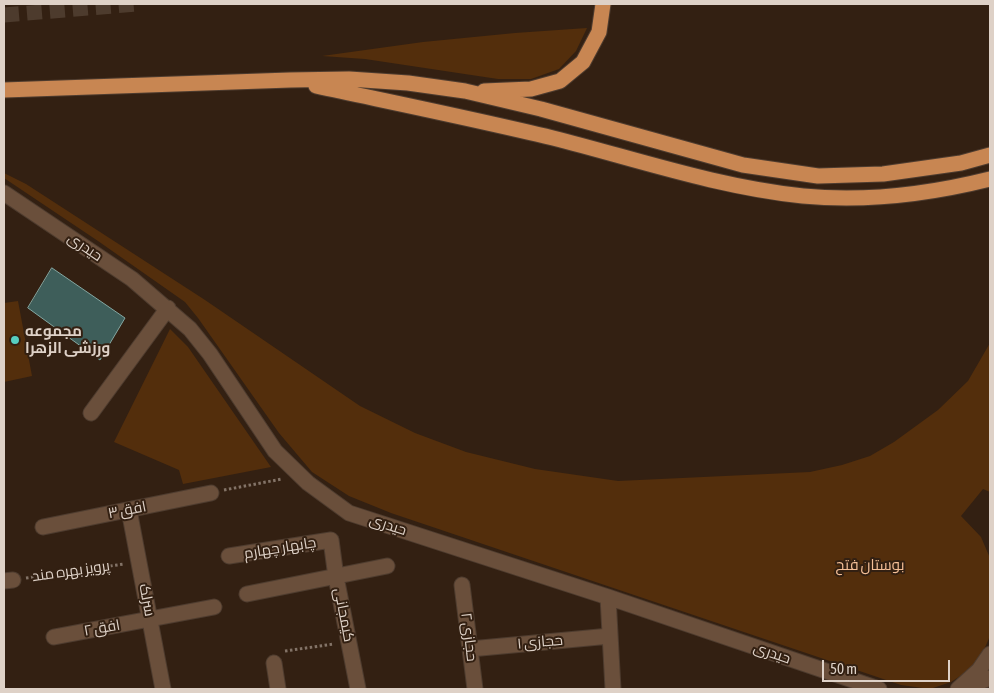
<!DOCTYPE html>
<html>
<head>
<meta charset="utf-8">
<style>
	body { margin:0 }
	#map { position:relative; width:994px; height:693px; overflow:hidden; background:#332012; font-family:"Asap Condensed",sans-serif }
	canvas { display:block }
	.frame { position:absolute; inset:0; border:5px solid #ded1c7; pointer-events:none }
	.scale { position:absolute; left:822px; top:660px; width:128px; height:22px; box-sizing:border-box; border:2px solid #ded1c7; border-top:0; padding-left:6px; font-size:15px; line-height:18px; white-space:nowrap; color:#ded1c7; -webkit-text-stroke:4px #332012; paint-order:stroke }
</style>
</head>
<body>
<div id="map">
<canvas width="994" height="693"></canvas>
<div class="frame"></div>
<div class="scale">50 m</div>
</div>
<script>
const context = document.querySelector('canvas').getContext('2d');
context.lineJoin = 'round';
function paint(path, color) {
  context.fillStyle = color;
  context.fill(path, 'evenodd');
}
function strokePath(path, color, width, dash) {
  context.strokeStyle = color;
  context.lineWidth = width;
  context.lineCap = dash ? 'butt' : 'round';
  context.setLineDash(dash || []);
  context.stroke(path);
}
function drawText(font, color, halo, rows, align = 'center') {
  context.font = font + ' "Asap Condensed",Cairo,sans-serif';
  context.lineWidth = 4;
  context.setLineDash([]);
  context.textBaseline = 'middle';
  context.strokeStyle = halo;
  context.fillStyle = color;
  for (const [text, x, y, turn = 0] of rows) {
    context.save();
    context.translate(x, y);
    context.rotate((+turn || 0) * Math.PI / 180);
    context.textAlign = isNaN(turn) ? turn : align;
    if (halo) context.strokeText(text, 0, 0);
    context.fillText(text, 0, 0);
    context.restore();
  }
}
const green = new Path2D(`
	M587 28 576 51 559 69 531 79H498L365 59 322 56 423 42 515 33Z
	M4 173 26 184 205 300 360 406 415 433 466 452 535 469 618 481 810 472 842 465 870 456 894 442 938 410 968 381 990 343V492L983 489 961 516 981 537 990 558V636L983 652 971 669 951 682 930 689 901 685 391 513 349 496 312 472 279 433 198 318 185 302 98 241 4 178Z
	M18 301 32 376 4 382V303Z
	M170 329 188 347 271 467 183 484 179 470 114 442Z`);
const building = new Path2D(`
	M52 268 125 318 100 360 28 308Z`);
const highwayTunnel = new Path2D(`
	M4 15 138 4`);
const path = new Path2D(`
	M224 490 282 479
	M26 578 124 564
	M285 651 334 644`);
const minor = new Path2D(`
	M4 193 132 279 190 329 210 354 275 451 308 483 349 513 608 597 879 689
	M91 413 168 308
	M129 510 163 689
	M43 527 211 493
	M229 556 331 540 336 577 358 689
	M4 581 13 580
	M462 585 475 689
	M247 594 387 566
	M608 597 613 689
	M54 637 214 607
	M470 649 610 636
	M274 663 278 689
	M966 687 990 678
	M958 689 979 670 990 654`);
const highway = new Path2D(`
	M316 86C395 103 474 119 553 138 636 159 717 187 803 196 865 202 930 194 990 179
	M4 90 290 80 349 79 408 83 465 91 541 109 743 165 818 176 883 174 961 163 990 155
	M484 91 531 89 560 81 583 62 599 32 603 4`);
const markers = [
	[15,340,5,"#57cec1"]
];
const streetNames = [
	["حیدری",85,247,34],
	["افق ۳",127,510,-11],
	["حیدری",388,525,18],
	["چابهار چهارم",280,548,-9],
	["پرویز بهره‌ مند",71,571,-8],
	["سرلک",147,600,79],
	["کیمجانی",344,615,79],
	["افق ۲",102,628,-10],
	["حجازی ۲",469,637,83],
	["حجازی ۱",540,642,-5],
	["حیدری",772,653,19]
];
const poiNames = [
	["مجموعه",25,331],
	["ورزشی الزهرا",25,348]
];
const parkNames = [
	["بوستان فتح",870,565]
];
paint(green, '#532e0c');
paint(building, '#3e5e5a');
strokePath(building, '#84a7a2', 1);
strokePath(highwayTunnel, '#4d3b2d', 15, [15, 8]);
strokePath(minor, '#4e3c2f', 17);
strokePath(highway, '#4e3c2f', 17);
strokePath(path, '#837367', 3, [2.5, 2.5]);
strokePath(minor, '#6a4f3b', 15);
strokePath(highway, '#c88652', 15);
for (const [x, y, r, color] of markers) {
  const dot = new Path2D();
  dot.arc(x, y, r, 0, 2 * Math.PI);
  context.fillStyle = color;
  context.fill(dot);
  strokePath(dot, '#332012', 2);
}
drawText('15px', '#ded1c7', '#332012', streetNames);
drawText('bold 15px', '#ded1c7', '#332012', poiNames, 'left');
drawText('15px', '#f5bf97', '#332012', parkNames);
</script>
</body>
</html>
